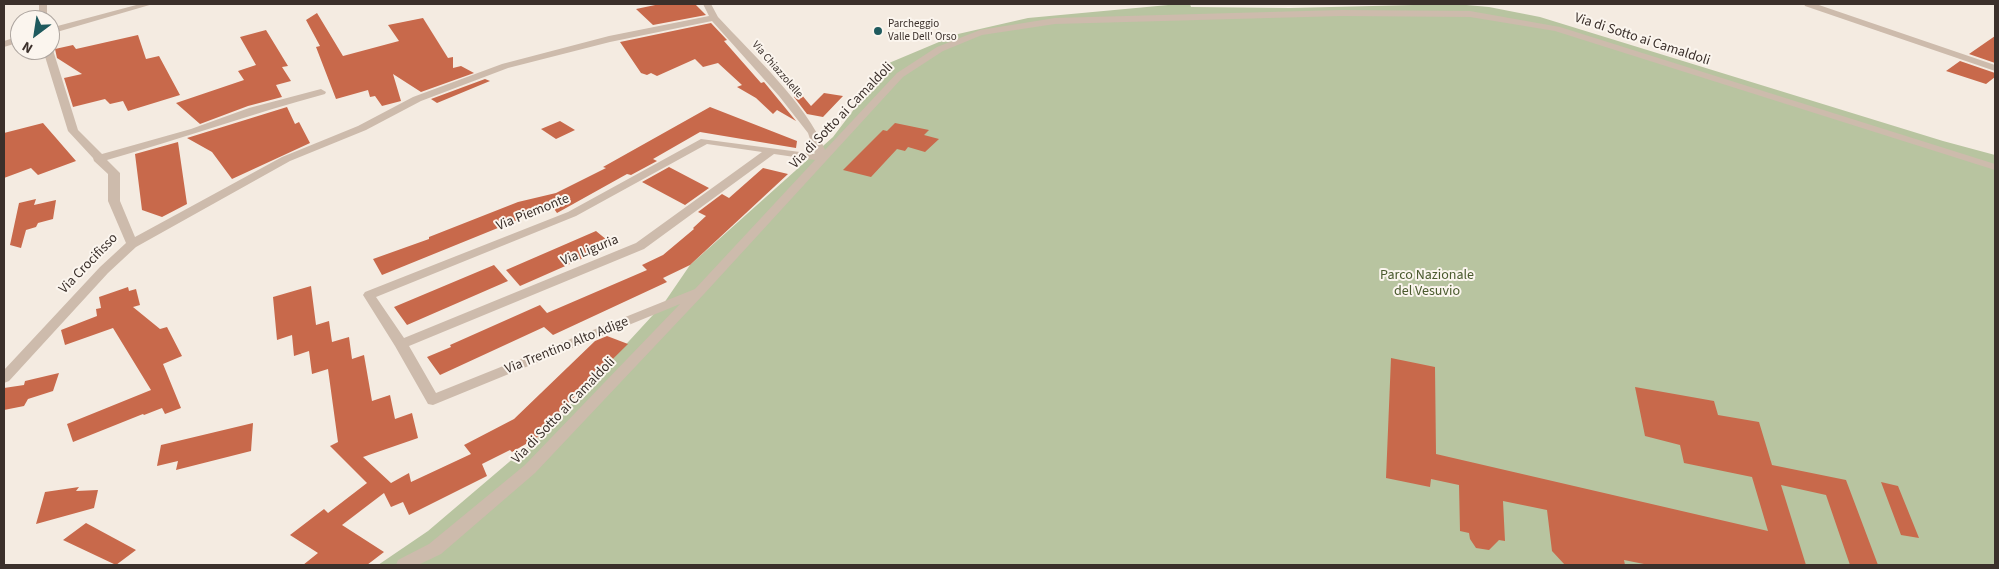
<!DOCTYPE html>
<html>
<head>
<meta charset="utf-8">
<style>
	body { margin:0 }
	#map { position:relative; width:1999px; height:569px; overflow:hidden; background:#f4ebe1; font-family:"Source Sans 3",sans-serif }
	canvas { display:block }
	.frame { position:absolute; inset:0; border:5px solid #3b302b; pointer-events:none }
	.north { position:absolute; left:10px; top:10px; width:50px; height:50px; box-sizing:border-box; background:#fbf5ee; border:1px solid #aea6a0; border-radius:50%; rotate:211deg; font-size:14px; font-weight:700; line-height:20px; text-align:center; color:#3b302b }
	.north::after { content:''; display:block; margin:auto; width:18px; height:22px; background:#1f5a5e; clip-path:polygon(50% 0,100% 100%,50% 72%,0 100%) }
</style>
</head>
<body>
<div id="map">
<canvas width="1999" height="569"></canvas>
<div class="frame"></div>
<div class="north">N</div>
</div>
<script>
const context = document.querySelector('canvas').getContext('2d');
context.lineJoin = 'round';
function paint(path, color) {
  context.fillStyle = color;
  context.fill(path, 'evenodd');
}
function strokePath(path, color, width, dash) {
  context.strokeStyle = color;
  context.lineWidth = width;
  context.lineCap = dash ? 'butt' : 'round';
  context.setLineDash(dash || []);
  context.stroke(path);
}
function drawText(font, color, halo, rows, align = 'center') {
  context.font = font + ' "Source Sans 3",sans-serif';
  context.lineWidth = 4;
  context.setLineDash([]);
  context.textBaseline = 'middle';
  context.strokeStyle = halo;
  context.fillStyle = color;
  for (const [text, x, y, turn = 0] of rows) {
    context.save();
    context.translate(x, y);
    context.rotate((+turn || 0) * Math.PI / 180);
    context.textAlign = isNaN(turn) ? turn : align;
    if (halo) context.strokeText(text, 0, 0);
    context.fillText(text, 0, 0);
    context.restore();
  }
}
const green = new Path2D(`
	M1179 4H1190L1191 7 1290 8 1455 4 1489 7 1540 17 1943 141 1995 155V565H378L428 531 549 428 664 303 690 265 833 137 889 63 958 34 1028 18Z`);
const building = new Path2D(`
	M660 4H695L706 15 653 25 636 9Z
	M317 13 343 56 399 41 388 25 423 18 448 58 453 57V68L461 66 474 73 421 92 393 74 401 101 382 106 375 96 370 97 368 90 336 99 316 47 320 46 306 20Z
	M711 23 727 40 724 41 761 83 764 82 796 121 777 110 773 114 756 98 737 87 742 85 718 63 703 67 695 59 657 76 651 73 647 75 641 73 620 42Z
	M266 30 288 66 282 67 291 81 276 85 282 97 248 106 200 124 176 103 244 80 238 71 256 65 240 37Z
	M138 35 146 59 159 56 180 95 128 111 123 101 110 104 105 99 73 107 64 78 82 74 57 58 55 49 73 45 76 49Z
	M1995 36V63L1969 54Z
	M1960 61 1995 73V77L1986 84 1946 71Z
	M485 79 490 81 437 103 431 99Z
	M824 93 843 96 823 117 807 114 794 97 801 94 811 106Z
	M287 107 295 124 299 122 310 143 232 179 212 152 187 138Z
	M710 107 797 141 796 148 700 132 653 159 657 161 631 175 627 174 557 213 552 206 382 275 373 259 429 239V237L518 202 556 193 606 168 603 167Z
	M560 121 575 130 556 139 541 129Z
	M43 123 76 161 38 175 31 168 4 178V133Z
	M895 123 929 130 924 135 939 139 925 152 908 147 905 151 897 149 871 177 843 170 883 130 887 131Z
	M178 142 187 204 162 217 142 210 135 154Z
	M669 167 709 188 685 205 642 182Z
	M763 168 788 174 690 265 663 278 667 282 553 335 544 327 440 375 427 357 451 347 450 345 540 305 547 313 647 270 642 265 663 255 694 229 693 228 706 216 698 212 722 194 729 198Z
	M36 199 34 205 56 200 53 219 38 223 36 227 26 230 21 248 10 245 19 203Z
	M596 231 613 245 520 286 506 270Z
	M494 265 508 281 407 325 394 307Z
	M311 286 316 325 329 321 332 342 349 337 352 359 364 355 372 401 390 395 395 419 412 413 418 438 363 457 391 483 409 473 411 482 471 454 464 445 514 419 595 341 607 336 628 344 548 423 551 424 538 437 512 452 510 450 482 464 487 476 409 515 403 502 391 507 384 493 342 525 384 552 367 565H303L318 553 290 535 324 509 328 513 367 483 330 446 338 442 328 369 312 374 309 351 294 356 292 335 277 340 273 297Z
	M128 287 129 291 136 289 140 305 133 307 160 329 167 327 182 356 163 364 181 408 165 414 162 408 144 415 143 414 73 442 67 424 151 390 113 328 65 345 61 330 97 316 96 309 101 308 99 297Z
	M1391 358 1435 367 1436 454 1768 531 1752 477 1684 463 1680 445 1645 436 1635 387 1714 401 1718 415 1759 422 1772 465 1846 480 1878 565H1850L1826 495 1781 485 1806 565H1649L1624 560 1625 565H1565L1552 551 1547 510 1503 501 1505 541 1499 540 1489 550 1476 548 1470 539 1469 533 1460 531 1459 485 1431 479 1430 487 1386 478Z
	M59 373 53 391 28 399 24 406 4 410V388L24 385 25 381Z
	M253 423 251 451 176 470 178 461 157 466 161 445Z
	M1881 482 1898 486 1919 538 1901 535Z
	M79 487 76 491 98 490 94 508 36 524 45 492Z
	M86 523 136 550 116 565 63 540Z`);
const minor = new Path2D(`
	M39 4H47V20H39Z
	M140 4H153L50 34V28Z
	M703 4H711L718 17C752 54 807 104 825 150L897 73 937 47 980 30 1055 18 1341 10 1470 11 1560 27 1995 164V170L1555 31 1470 17 1341 16 1055 24 982 35 943 51 903 77 704 294 535 473 441 554 418 565H396L398 560 429 544 525 465 680 304 433 405 428 404 395 346 363 295 365 292 568 212 701 139 815 154 808 133 779 96 712 21 610 42 508 68 421 101 366 130 290 161 136 247 108 273 9 381 4 383V370L100 267 126 243 108 201V174L94 161 93 158 68 131 43 50H50V48L53 50 78 130 102 154 191 129 249 108 321 89 326 92 325 94C251 114 180 139 107 160L120 173V201L135 237 282 157 358 126 413 97 502 64 609 36 709 16ZM707 144 762 152 636 243 404 338 376 297 576 216ZM774 154 815 160 695 289 436 393 409 346 644 249Z
	M1804 4H1816L1995 65V71L1805 6Z
	M20 36V42L4 47V41Z`);
const markers = [
	[878,31,5,"#1f5a5e"]
];
const farPoinames = [
	["Parcheggio",888,25],
	["Valle Dell' Orso",888,38]
];
const farStreetnames = [
	["Via Chiazzolelle",777,70,49]
];
const streetNames = [
	["Via di Sotto ai Camaldoli",1642,40,18],
	["Via di Sotto ai Camaldoli",842,116,-46],
	["Via Piemonte",533,213,-22],
	["Via Liguria",590,251,-22],
	["Via Crocifisso",89,264,-46],
	["Via Trentino Alto Adige",567,346,-22],
	["Via di Sotto ai Camaldoli",564,411,-46]
];
const parkNames = [
	["Parco Nazionale",1427,276],
	["del Vesuvio",1427,292]
];
paint(green, '#b8c4a0');
paint(building, '#c8694b');
paint(minor, '#cdbbac');
for (const [x, y, r, color] of markers) {
  const dot = new Path2D();
  dot.arc(x, y, r, 0, 2 * Math.PI);
  context.fillStyle = color;
  context.fill(dot);
  strokePath(dot, '#fbf5ee', 2);
}
drawText('11px', '#3b302b', '#fbf5ee', farPoinames, 'left');
drawText('11px', '#3b302b', '#fbf5ee', farStreetnames);
drawText('14px', '#3b302b', '#fbf5ee', streetNames);
drawText('14px', '#4a5a2e', '#fbf5ee', parkNames);
</script>
</body>
</html>
